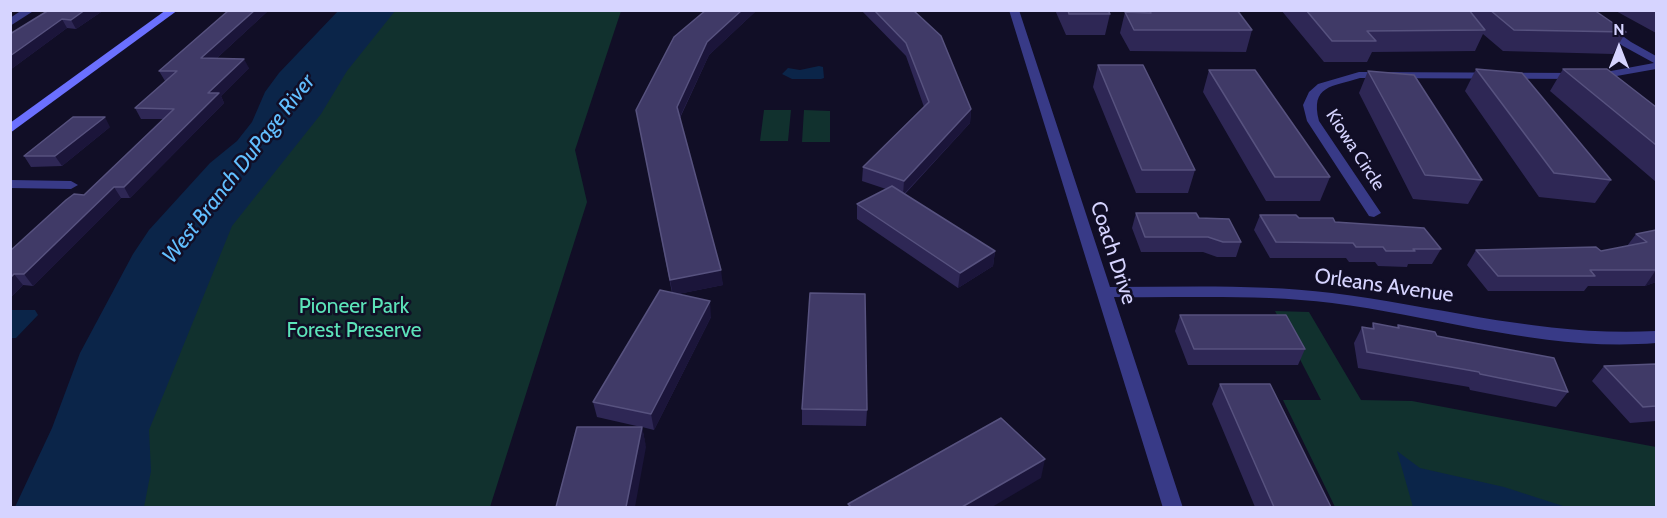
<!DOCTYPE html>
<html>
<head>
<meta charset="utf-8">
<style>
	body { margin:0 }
	#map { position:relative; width:1667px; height:518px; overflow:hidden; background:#110e26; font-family:Cabin,sans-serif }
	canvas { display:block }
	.frame { position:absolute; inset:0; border:12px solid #d6d4ff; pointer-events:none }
	.north { position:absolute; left:1589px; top:18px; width:60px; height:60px; -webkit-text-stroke:4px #110e26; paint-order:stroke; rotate:0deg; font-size:16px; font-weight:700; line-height:24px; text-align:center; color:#d6d4ff }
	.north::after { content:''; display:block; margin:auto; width:21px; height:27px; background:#d6d4ff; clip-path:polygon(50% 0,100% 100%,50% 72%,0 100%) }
</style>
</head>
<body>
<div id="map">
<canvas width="1667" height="518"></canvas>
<div class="frame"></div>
<div class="north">N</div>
</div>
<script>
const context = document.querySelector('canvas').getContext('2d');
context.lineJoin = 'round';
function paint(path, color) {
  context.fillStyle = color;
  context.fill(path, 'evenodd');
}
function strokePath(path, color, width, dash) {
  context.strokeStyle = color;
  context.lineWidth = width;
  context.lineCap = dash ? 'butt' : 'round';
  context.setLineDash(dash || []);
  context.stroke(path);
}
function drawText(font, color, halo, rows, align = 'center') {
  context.font = font + ' Cabin,sans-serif';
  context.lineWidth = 5;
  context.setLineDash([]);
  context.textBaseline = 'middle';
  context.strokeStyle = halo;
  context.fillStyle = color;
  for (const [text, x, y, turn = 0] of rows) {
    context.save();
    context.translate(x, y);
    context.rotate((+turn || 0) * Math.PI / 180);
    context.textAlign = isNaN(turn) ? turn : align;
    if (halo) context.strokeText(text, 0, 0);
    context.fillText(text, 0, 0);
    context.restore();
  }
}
const green = new Path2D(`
	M363 11H621L575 150 587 202 490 507 76 508 129 345Z
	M764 110H791L788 141H760Z
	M804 110 830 111V142H802Z
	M1275 311 1309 312 1361 400 1412 401 1656 447V507H1335L1283 400H1321Z`);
const water = new Path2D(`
	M338 11H395L347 71 321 114 232 226 149 430 151 471 144 507H15L52 428 80 353 133 254 149 230 210 163 237 141 252 122 265 92 279 73Z
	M819 66 823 67 824 78 821 79H792L782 74 788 68 800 70Z
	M11 310H35L38 315 16 338H11Z
	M1397 451 1420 468 1504 487 1566 507H1413Z`);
const minor = new Path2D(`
	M22 10H35L10 26V18Z
	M1009 10H1019L1110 287C1184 287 1259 284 1332 293 1443 307 1543 337 1656 331V343C1546 352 1441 317 1332 303 1260 294 1186 298 1114 297L1183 508H1163Z
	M1574 10H1586L1631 42 1656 56V69L1611 77 1581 79 1360 78C1332 87 1310 85 1319 121L1381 213 1374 217 1369 216 1307 121 1303 105 1309 92 1318 84 1359 72 1581 73 1611 71 1654 63 1623 46Z
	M10 180 71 181 78 185 71 189 10 188Z`);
const secondary = new Path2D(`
	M166 10H178L10 133V123Z`);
const wall = new Path2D(`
	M49 10H104L76 29 67 28 10 70V34Z
	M269 10 217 58 249 68 221 96 224 103 130 198H121L33 286 23 285 10 298V251L84 195 164 119H141L135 108 166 81H165L159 71Z
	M706 10H757L709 55 680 118 723 285 678 294 711 317 654 430 642 427 646 447 641 427 597 417 593 402 672 293 636 110Z
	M861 10H913L971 109 970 123 905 194 995 251 993 266 958 288 857 219V204L886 189 862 181 863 167 924 107 906 56Z
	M1055 10H1108L1110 14 1105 35H1066Z
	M1132 10H1237L1252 30 1246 52 1130 51 1120 33 1125 12H1134Z
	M1281 10H1594L1626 32 1613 54 1503 51 1483 34 1475 51 1372 52 1367 62H1324Z
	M1614 10H1656V33Z
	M1098 65 1195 170 1188 193H1136L1093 87Z
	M1476 69 1611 180 1595 203 1539 197 1465 91Z
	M1563 69 1656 107V182L1550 91Z
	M1209 70 1330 177 1320 201H1266L1203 92Z
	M1368 71 1482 180 1468 204 1413 199 1359 93Z
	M110 127 62 166 31 167 24 156Z
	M1136 213 1199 218 1241 242 1236 257H1217L1203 252H1141L1132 228Z
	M1260 215 1335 222 1441 249 1432 264H1408L1407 267 1378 266 1375 262H1349L1346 258H1270L1254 230Z
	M1656 230V282L1645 286H1588L1584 291H1488L1467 265 1476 250 1601 251 1627 246 1636 234Z
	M1180 315 1305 349 1298 365H1188L1175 331Z
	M1373 323 1396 328 1398 325 1437 336 1568 392 1556 407 1470 390 1469 387 1358 368 1354 343 1362 327 1371 329Z
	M1656 364V421L1630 423 1592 381 1604 366Z
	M1220 384 1331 507H1255L1212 404Z
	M802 409 867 410 866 426 802 425Z`);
const shadedWall = new Path2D(`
	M85 10H104L76 29 71 20Z
	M255 10H269L206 68 201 58Z
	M742 10H757L709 55 678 121 677 107 707 42Z
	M62 19 67 28 10 70V56Z
	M244 59 249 68 221 96 224 103 130 198 124 187 208 93Z
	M971 109 970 123 903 195 904 181Z
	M105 117 110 127 62 166 55 156Z
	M114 187 121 198 33 286 24 274Z
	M995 251 993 266 958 288 960 273Z
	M721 270 723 285 673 295 670 280Z
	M1656 270V282L1645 286Z
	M14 274 23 285 10 298V278Z
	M710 301 711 317 654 430 651 414Z
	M642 427 646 447 635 507H626Z
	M1045 459 1041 478 992 507H962Z`);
const building = new Path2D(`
	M49 10H85L71 20 62 19 10 56V34Z
	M229 10H255L201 58 244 59 208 93H219L124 187H114L24 274H14L10 278V251L66 200 74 194 84 195 174 109 135 108 177 71H159Z
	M706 10H742L707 42 677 107 721 270 670 280 636 110 674 37Z
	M874 10H913L941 36 971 109 904 181 863 167 929 102 906 43Z
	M1068 10H1108L1110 14H1069Z
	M1149 10H1237L1252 30H1134L1125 12 1151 13Z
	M1306 10H1469L1485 30 1367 31 1376 41H1332Z
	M1490 10H1594L1626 32 1514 30Z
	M1098 65H1143L1195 170H1142Z
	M1476 69 1522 73 1611 180 1554 173Z
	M1563 69H1607L1656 107V145Z
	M1209 70H1255L1330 177H1275Z
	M1368 71 1414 75 1482 180 1425 175Z
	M73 117H105L55 156H24Z
	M892 186 995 251 960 273 857 204Z
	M1136 213H1196L1199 218 1229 219 1241 242H1223L1208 237H1145Z
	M1260 215H1296L1299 218H1333L1335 222 1424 228 1441 249H1413L1415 251H1386L1383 247H1356L1353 243 1276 242Z
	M1656 230V270H1590L1595 276H1498L1476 250 1596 247 1601 251 1647 242 1636 234Z
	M660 290 710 301 651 414 593 402Z
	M810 293 865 294 867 410 802 409Z
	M1180 315H1286L1305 349H1194Z
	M1373 323 1399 328 1398 325 1435 332 1437 336 1554 358 1568 392 1480 374 1479 372 1367 352 1362 327 1374 329Z
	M1656 364V406L1643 407 1604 366Z
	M1220 384H1270L1331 507H1274Z
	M1001 418 1045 459 962 507H851L848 504Z
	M577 427H642L626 507H556Z`);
const farStreetnames = [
	["Kiowa Circle",1355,150,57]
];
const streetNames = [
	["Coach Drive",1113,253,72],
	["Orleans Avenue",1384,286,8]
];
const parkNames = [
	["Pioneer Park",354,307],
	["Forest Preserve",354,331]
];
const waterNames = [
	["West Branch DuPage River",239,169,-52]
];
paint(green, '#11312e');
paint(water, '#0b2549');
paint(minor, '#383a87');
paint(secondary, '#6b70ff');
paint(wall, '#2e2755');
paint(shadedWall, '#1b153a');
paint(building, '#403a67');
strokePath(building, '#57527f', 1.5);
drawText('18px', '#d6d4ff', '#110e26', farStreetnames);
drawText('21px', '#d6d4ff', '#110e26', streetNames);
drawText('21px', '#5ce3b9', '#110e26', parkNames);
drawText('italic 22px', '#62bfff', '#110e26', waterNames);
</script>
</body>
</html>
